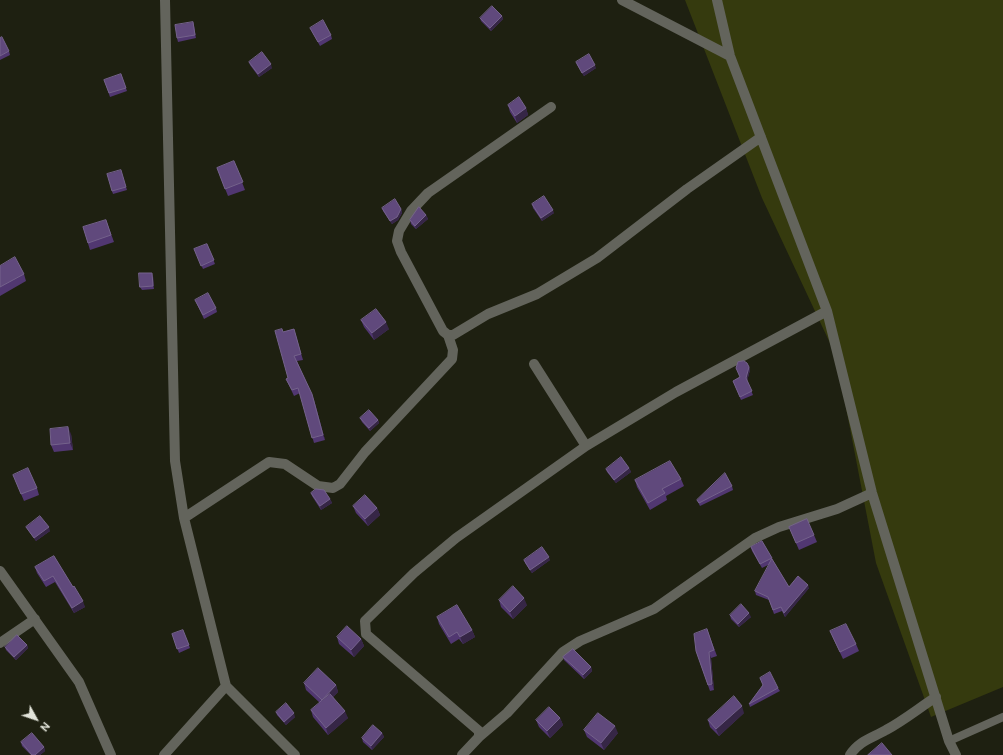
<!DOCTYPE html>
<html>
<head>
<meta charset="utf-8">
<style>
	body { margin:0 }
	#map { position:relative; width:1003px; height:755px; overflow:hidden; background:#1e2011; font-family:Ubuntu,sans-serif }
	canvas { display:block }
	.north { position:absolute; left:16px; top:699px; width:40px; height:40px; -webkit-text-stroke:3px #1e2011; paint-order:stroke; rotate:130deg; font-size:11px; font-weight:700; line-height:16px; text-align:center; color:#e1e3d9 }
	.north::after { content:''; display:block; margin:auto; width:14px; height:18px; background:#e1e3d9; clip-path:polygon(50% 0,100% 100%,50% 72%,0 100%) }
</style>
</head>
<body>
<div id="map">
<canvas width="1003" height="755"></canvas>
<div class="north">N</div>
</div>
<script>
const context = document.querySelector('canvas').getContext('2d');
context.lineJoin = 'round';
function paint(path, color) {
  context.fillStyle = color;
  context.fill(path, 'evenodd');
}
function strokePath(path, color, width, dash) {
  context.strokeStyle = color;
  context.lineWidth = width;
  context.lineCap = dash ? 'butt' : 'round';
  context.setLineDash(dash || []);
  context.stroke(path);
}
const green = new Path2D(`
	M685 0H1003V687L931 717 876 563 836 356 762 198Z`);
const lane = new Path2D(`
	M949 741 1003 717`);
const street = new Path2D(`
	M165 0 175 461 184 518 226 686 295 755
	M622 0 730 56
	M717 0 730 56 827 311 872 493 949 741 956 755
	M551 107 428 193 411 211 399 231 397 241 401 252 443 331 448 335H453L488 314 537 294 597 258 687 189 761 137
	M534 364 586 446
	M184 518 269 462 285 464 318 486 333 488 340 484 365 452 452 359 453 350 448 335
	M0 571 79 682 111 755
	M0 643 35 619
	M479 737 507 713 563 652 580 641 654 609 755 538 779 527 837 509 872 493
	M164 755 226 686
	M462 755 479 737V731L366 634 365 621 414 573 456 538 586 446 676 392 827 311
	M850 755C859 741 872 738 886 730 903 721 919 708 936 697`);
const wall = new Path2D(`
	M502 16 503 19 491 31 481 21 480 18Z
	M193 22 194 26 196 38 178 42 177 38Z
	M310 28 331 35 332 39 320 46Z
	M0 38 9 51 10 55 0 60Z
	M249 62 272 68 259 77 250 65Z
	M576 62 596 68 584 76 577 65Z
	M121 74 127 91 110 97 104 80Z
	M508 105 526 108 528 115 517 123 510 112Z
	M234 161 245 190 228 196 217 168Z
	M122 174 127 190 113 194 112 191Z
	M532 204 554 213 542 221 533 208Z
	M382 208 401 209 402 213 398 220 392 224 383 211Z
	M426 215 428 219 416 229 411 224 410 220Z
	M106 220 114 242 90 250 83 227Z
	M207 244 215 264 203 269 194 249Z
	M0 266 24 274 26 281 0 296Z
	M153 276 154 289 142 290 140 287Z
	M195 300 216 308 217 312 204 319Z
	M361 320 389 329 374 340 364 327Z
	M294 329 303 360 297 361 314 400 325 440 314 443 300 393 294 396 286 379 288 378 283 332Z
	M749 367 750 370 747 381 753 395 741 400 733 381 740 377 736 368Z
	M360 418 378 420 379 423 370 431 362 422Z
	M71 434 73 450 54 452 51 445Z
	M629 468 631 472 616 483 607 472 606 469Z
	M13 475 37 488 39 495 24 501Z
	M681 479 684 486 666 496 667 500 650 510 637 487 635 480Z
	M732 486 733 490 700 506 697 500Z
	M311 493 330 499 332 503 321 510 312 496Z
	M353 506 377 508 380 515 368 526 356 513Z
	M26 527 50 531 36 541 28 530Z
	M789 527 814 535 817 542 799 550Z
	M762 541 772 559 789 587 809 588 785 617 782 611 774 614 769 600 756 595 755 591 770 564 762 568 752 551 751 547Z
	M54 556 85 607 74 613 55 582 46 587 37 573 35 567Z
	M524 560H550L532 573 525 563Z
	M499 600 527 605 513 619 501 607Z
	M730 615 751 617 739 627 731 619Z
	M437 617 472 630 475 637 463 644 459 639 451 644 439 624Z
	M707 629 717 656 711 658 714 690 710 691 696 651Z
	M183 630 190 648 179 653 172 634Z
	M830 631 856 644 859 651 843 659 833 638Z
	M337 637 361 639 364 646 354 657 339 644Z
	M27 645 28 648 16 660 6 650 5 647Z
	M563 657 591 667 592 671 584 679 564 660Z
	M760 678 778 688 780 691 750 707 749 704 763 685Z
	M304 683 336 685 338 692 333 697 348 718 328 735 313 717 311 710 320 703 306 690Z
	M276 712 295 717 286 725 277 715Z
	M744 713 719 736 710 727 708 720Z
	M560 718 563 725 550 738 539 727 536 720Z
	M584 730 618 733 604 750 587 737Z
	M382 733 384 737 372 750 363 742 362 738Z
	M21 742 44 747 45 751 40 755H31L22 746Z`);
const shadedWall = new Path2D(`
	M502 16 503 19 491 31 490 28Z
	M193 22 194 26 196 38 195 35Z
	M271 64 272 68 259 77 258 74Z
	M595 65 596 68 584 76 582 73Z
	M526 108 528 115 517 123 515 116Z
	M401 209 402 213 398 220 392 224 390 221Z
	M553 210 554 213 542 221 541 218Z
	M426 215 428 219 416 229 415 226Z
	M152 273 153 276 154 289 153 286Z
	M386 322 389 329 374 340 372 333Z
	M749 367 750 370 747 381 746 378Z
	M312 394 314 400 325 440 323 435Z
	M378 420 379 423 370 431 369 428Z
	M68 427 71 434 73 450 70 443Z
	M629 468 631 472 616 483 614 480Z
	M330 499 332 503 321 510 320 506Z
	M377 508 380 515 368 526 365 519Z
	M49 527 50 531 36 541 34 538Z
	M549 557 550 560 532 573 530 570Z
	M808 585 809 588 785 617 784 613Z
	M524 598 527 605 513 619 510 612Z
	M83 601 85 607 74 613 72 608Z
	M749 613 751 617 739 627 738 624Z
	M472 630 475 637 463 644 460 637Z
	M361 639 364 646 354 657 351 650Z
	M27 645 28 648 16 660 14 657Z
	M709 652 711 658 714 690 712 684Z
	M591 667 592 671 584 679 583 675Z
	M336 685 338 692 324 707 322 700Z
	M742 706 744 713 719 736 716 729Z
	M345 711 348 718 328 735 326 728Z
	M294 713 295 717 286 725 284 722Z
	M560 718 563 725 550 738 547 731Z
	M615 726 618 733 604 750 601 743Z
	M382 733 384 737 372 750 371 746Z
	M44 747 45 751 40 755H35Z`);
const building = new Path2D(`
	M492 6 502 16 490 28 480 18Z
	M323 20 331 35 318 42 310 28Z
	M193 22 195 35 177 38 175 25Z
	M2 37 9 51 0 56V38Z
	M262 52 271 64 258 74 249 62Z
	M589 54 595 65 582 73 576 62Z
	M121 74 126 88 109 93 104 80Z
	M519 97 526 108 515 116 508 105Z
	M234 161 243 182 225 189 217 168Z
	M121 170 126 187 112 191 107 174Z
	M544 196 553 210 541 218 532 204Z
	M395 199 401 209 397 217 390 221 382 208Z
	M419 207 426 215 415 226 410 220Z
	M106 220 111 235 88 243 83 227Z
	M207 244 214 260 201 266 194 249Z
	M15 257 24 274 0 287V266Z
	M139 273H152L153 286 140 287Z
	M208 293 216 308 203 315 195 300Z
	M376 309 386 322 372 333 361 320Z
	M282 329 283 332 294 329 301 354 294 356 312 394 323 435 312 438 298 388 292 390 286 379 288 378 275 331Z
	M744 361 747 363 749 367 746 378 752 391 740 397 733 381 740 377 736 368 738 362Z
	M369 410 378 420 369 428 360 418Z
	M68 427 70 443 51 445 50 429Z
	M621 457 629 468 614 480 606 469Z
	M670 461 681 479 662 489 665 493 648 503 635 480Z
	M28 468 37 488 21 494 13 475Z
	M725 473 732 486 699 503 697 500Z
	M316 489 324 490 330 499 320 506 311 493Z
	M365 495 377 508 365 519 353 506Z
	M40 516 49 527 34 538 26 527Z
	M807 519 814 535 796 543 789 527Z
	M762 541 772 558 760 564 751 547Z
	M542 547 549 557 530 570 524 560Z
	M54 556 73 587 74 586 83 601 72 608 53 576 44 581 35 567Z
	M772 559 789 587 798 576 808 585 784 613 781 607 773 610 768 597 755 591Z
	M513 586 524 598 510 612 499 600Z
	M741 604 749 613 738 624 730 615Z
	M457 605 472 630 460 637 457 632 449 637 437 617Z
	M846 624 856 644 840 652 830 631Z
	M347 626 361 639 351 650 337 637Z
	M707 629 714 650 709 652 712 684 708 685 696 651 694 634Z
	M183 630 189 645 177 649 172 634Z
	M17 635 27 645 14 657 5 647Z
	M573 649 591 667 583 675 563 657Z
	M318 668 336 685 322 700 304 683Z
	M770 672 778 688 749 704 763 685 760 678Z
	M330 694 345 711 326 728 311 710Z
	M734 696 742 706 716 729 708 720Z
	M286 703 294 713 284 722 276 712Z
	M549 707 560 718 547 731 536 720Z
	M598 713 615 726 601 743 584 730Z
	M373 725 382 733 371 746 362 738Z
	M32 733 44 747 35 755H32L21 742Z
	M882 743 892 755H868Z`);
paint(green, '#353a0e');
strokePath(lane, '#63645c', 8);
strokePath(street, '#63645c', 10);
paint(wall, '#513771');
paint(shadedWall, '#362646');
paint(building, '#60497c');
strokePath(building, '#74628b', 1);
</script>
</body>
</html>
